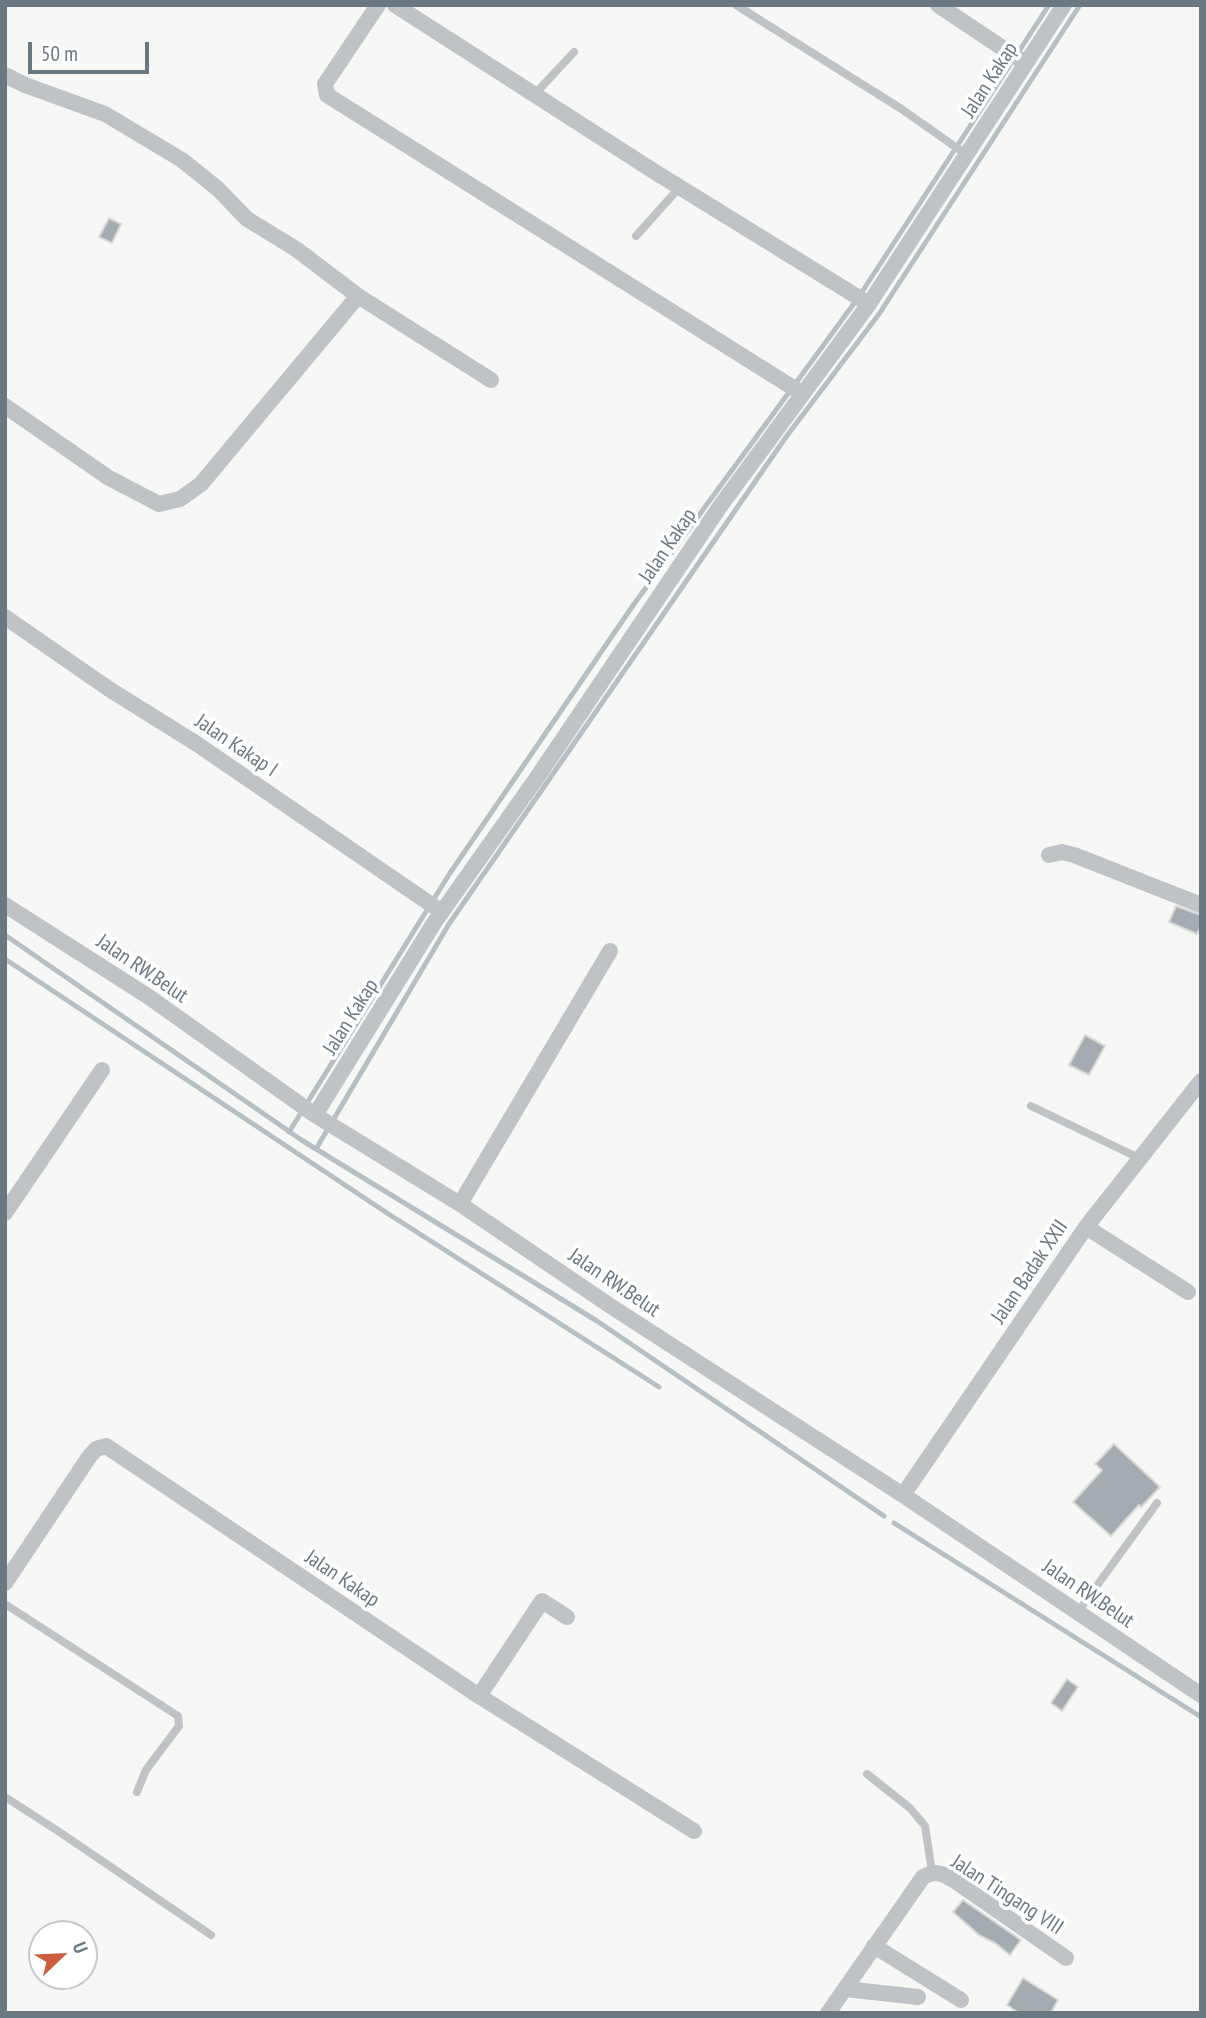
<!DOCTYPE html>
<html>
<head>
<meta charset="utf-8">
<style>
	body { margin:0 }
	#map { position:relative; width:1206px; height:2018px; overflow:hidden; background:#f7f7f5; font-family:"PT Sans Narrow",sans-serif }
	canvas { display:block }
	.frame { position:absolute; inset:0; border:7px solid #6a7882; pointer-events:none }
	.north { position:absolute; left:28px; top:1920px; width:70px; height:70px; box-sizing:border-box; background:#fff; border:2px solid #c3c9cd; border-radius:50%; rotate:67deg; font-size:19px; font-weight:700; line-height:28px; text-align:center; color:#6a7882 }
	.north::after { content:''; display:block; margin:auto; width:24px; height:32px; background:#cd5f40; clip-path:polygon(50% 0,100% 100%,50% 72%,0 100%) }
	.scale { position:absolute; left:28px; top:42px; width:121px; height:32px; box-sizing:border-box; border:4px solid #6a7882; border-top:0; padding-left:9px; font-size:21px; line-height:24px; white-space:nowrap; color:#6a7882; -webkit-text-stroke:5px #fff; paint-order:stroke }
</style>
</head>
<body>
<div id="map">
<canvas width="1206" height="2018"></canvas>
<div class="frame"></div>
<div class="north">U</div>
<div class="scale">50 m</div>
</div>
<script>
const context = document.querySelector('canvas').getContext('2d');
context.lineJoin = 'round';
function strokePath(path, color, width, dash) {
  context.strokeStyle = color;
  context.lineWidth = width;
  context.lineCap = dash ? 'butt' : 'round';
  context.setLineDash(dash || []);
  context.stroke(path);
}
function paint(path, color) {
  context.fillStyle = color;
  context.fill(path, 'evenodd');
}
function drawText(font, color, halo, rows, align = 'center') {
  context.font = font + ' "PT Sans Narrow",sans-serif';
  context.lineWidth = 7;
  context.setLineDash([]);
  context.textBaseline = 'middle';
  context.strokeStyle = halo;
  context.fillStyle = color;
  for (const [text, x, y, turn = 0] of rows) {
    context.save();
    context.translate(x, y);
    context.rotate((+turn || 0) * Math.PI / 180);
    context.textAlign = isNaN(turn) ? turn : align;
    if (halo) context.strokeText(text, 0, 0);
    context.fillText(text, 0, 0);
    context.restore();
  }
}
const stream = new Path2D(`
	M5 935 303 1141 597 1321 884 1516
	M5 959 387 1213 659 1387
	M289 1132 450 873 634 604 858 298 1049 5
	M316 1149 449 924 786 437 879 314 1080 5
	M894 1523 1201 1717`);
const building = new Path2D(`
	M109 218 121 224 112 243 99 237Z
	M1176 906 1201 915V926L1197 934 1169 922Z
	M1085 1035 1105 1046 1089 1075 1069 1065Z
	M1114 1444 1160 1487 1141 1507 1139 1505 1111 1536 1073 1502 1102 1470 1095 1464Z
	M1067 1679 1078 1687 1062 1711 1051 1703Z
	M963 1900 1021 1940 1010 1955 995 1943 979 1935 953 1912Z
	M1023 1978 1058 2000 1051 2013H1019L1007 2005Z`);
const service = new Path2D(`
	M736 5 900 108 967 155
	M534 95 574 52
	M636 236 680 187
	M1031 1106 1139 1158
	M5 1604 178 1716 179 1726 146 1770 137 1792
	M1077 1613 1157 1503
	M867 1774 910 1808 925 1826 932 1872
	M5 1797 61 1833 211 1935`);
const minor = new Path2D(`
	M378 5 325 84 327 95 803 394
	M395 5 655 172 869 304
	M938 5 1025 63
	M5 75 25 85 105 114 182 160 218 189 247 219 296 249 358 296 491 380
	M5 406 109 478 159 504 180 499 201 484 358 296
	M5 617 109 689 197 744 442 912
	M1049 855 1062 852 1074 855 1201 905
	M5 905 149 997 315 1115 460 1204 612 1307 903 1495 1201 1695
	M315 1115 434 923 536 779 721 505 869 304 1064 5
	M460 1204 610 951
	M5 1213 102 1070
	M1086 1227 1188 1292
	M903 1495 1086 1227 1201 1081
	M5 1583 89 1457 96 1449 106 1446 479 1696 694 1831
	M479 1696 542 1601 567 1617
	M874 1946 961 2000
	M845 1989 918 1997
	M828 2013 923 1877C936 1870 942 1873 955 1881L1066 1958`);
const streetNames = [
	["Jalan Kakap",990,80,-57],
	["Jalan Kakap",668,546,-56],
	["Jalan Kakap I",236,746,34],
	["Jalan RW.Belut",142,969,34],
	["Jalan Kakap",351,1017,-58],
	["Jalan Badak XXII",1030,1272,-56],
	["Jalan RW.Belut",614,1283,34],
	["Jalan Kakap",342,1579,34],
	["Jalan RW.Belut",1088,1594,34],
	["Jalan Tingang VIII",1007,1895,33]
];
strokePath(stream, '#b6c0c4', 5);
paint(building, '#a5acb1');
strokePath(building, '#d9d9d7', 2);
strokePath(service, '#bfc3c6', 8);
strokePath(minor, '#bfc3c6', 16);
drawText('21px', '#6a7882', '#fff', streetNames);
</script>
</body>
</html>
